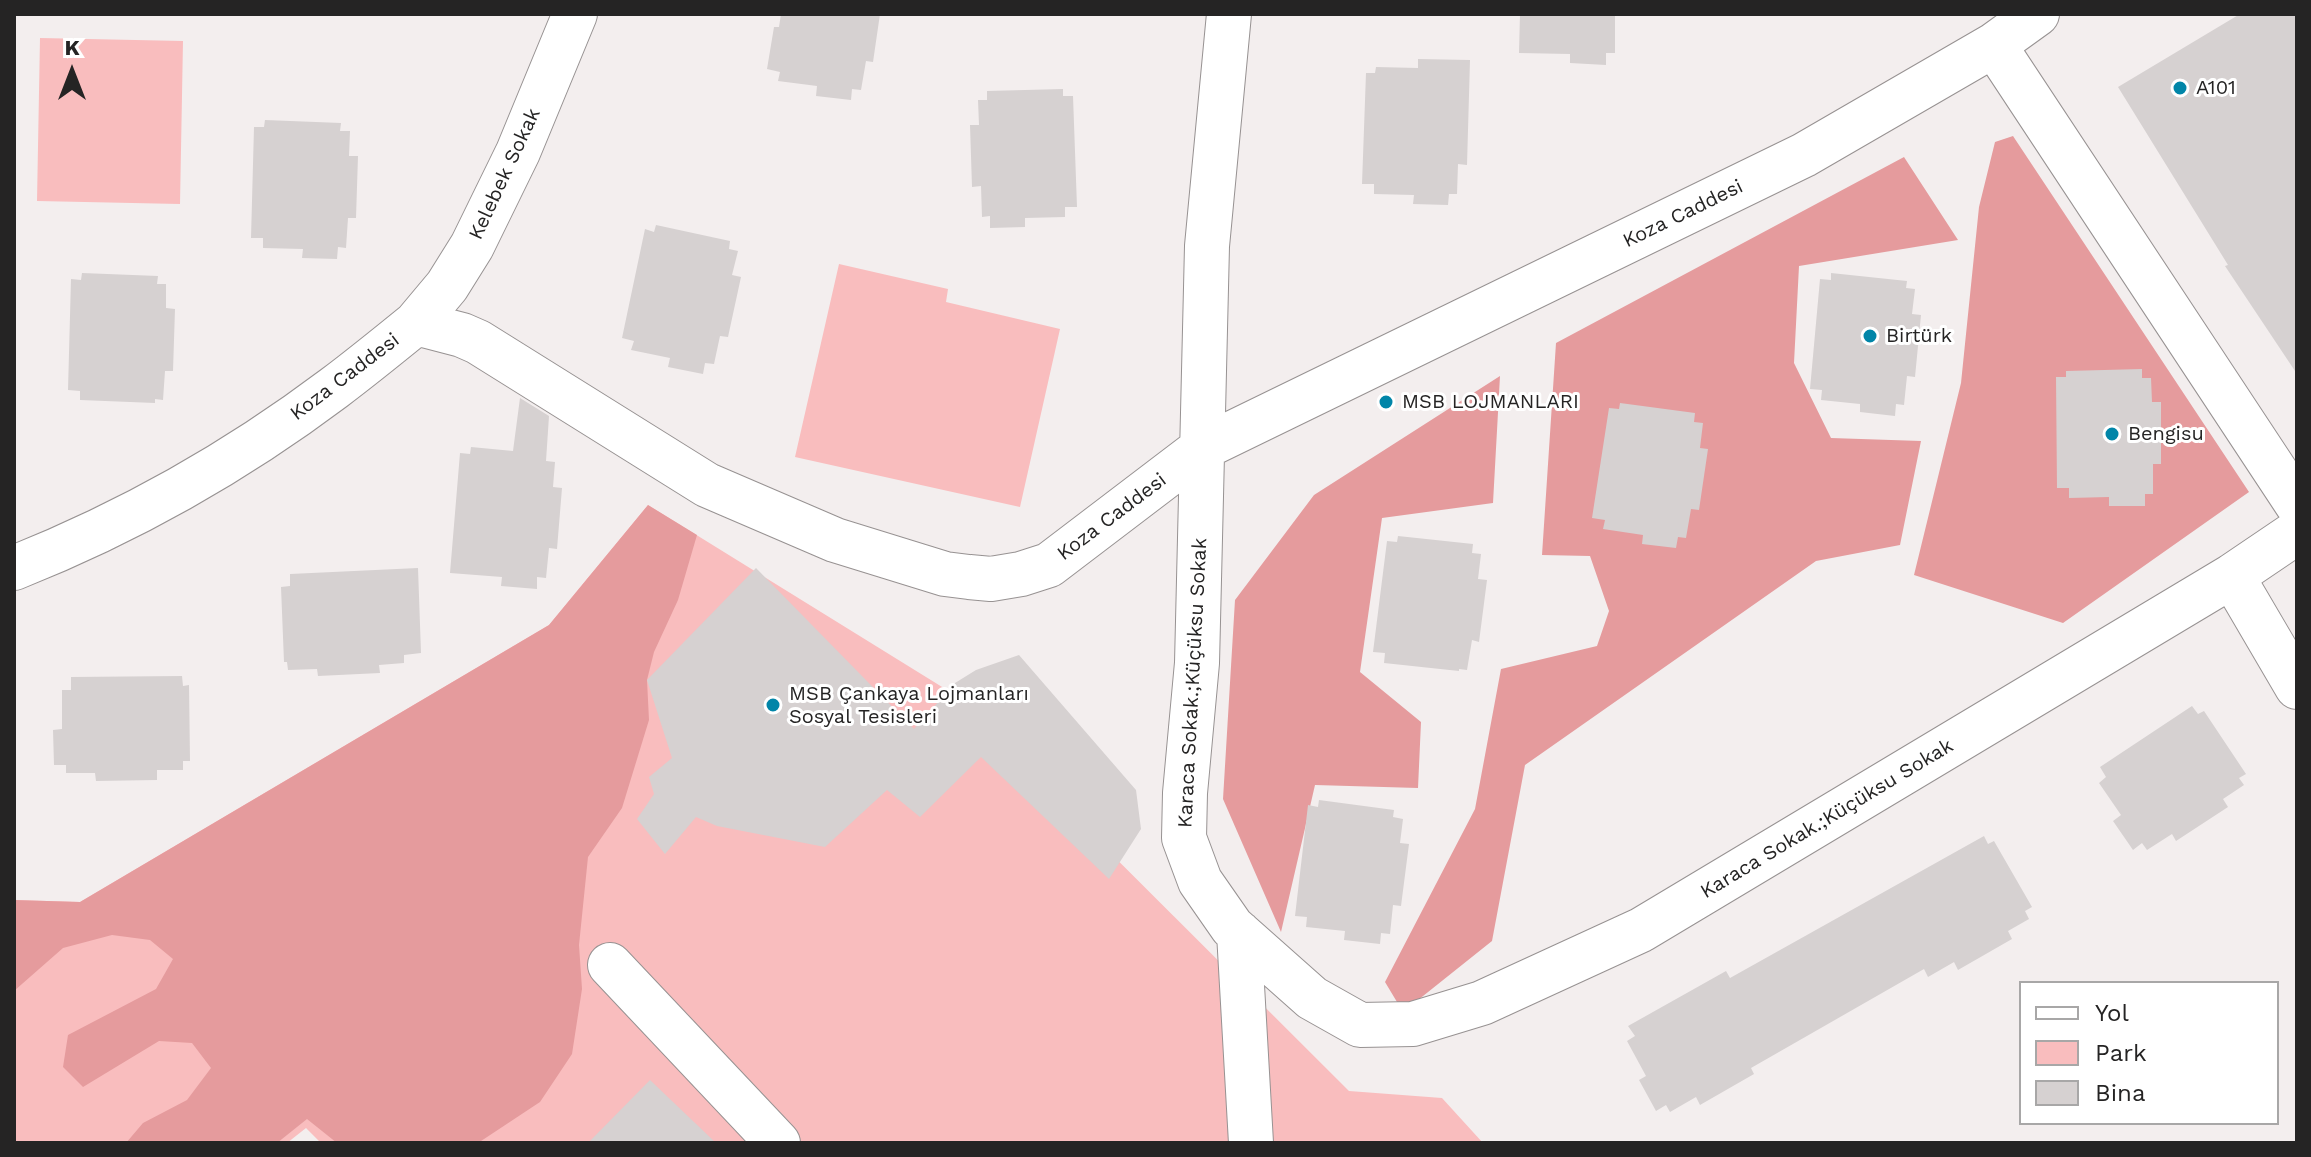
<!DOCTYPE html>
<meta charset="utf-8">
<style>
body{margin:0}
#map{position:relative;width:2311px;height:1157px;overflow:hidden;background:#f3eeee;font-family:"Work Sans",sans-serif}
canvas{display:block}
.frame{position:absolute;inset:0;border:16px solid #252424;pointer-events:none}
.legend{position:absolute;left:2019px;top:981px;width:260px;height:144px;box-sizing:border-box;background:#fff;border:2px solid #a8a7a7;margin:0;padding:10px 14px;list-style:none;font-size:24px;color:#252424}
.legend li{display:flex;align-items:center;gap:16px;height:40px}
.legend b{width:40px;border:2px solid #a8a7a7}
.north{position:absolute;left:32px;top:32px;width:80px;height:80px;-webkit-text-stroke:6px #fff;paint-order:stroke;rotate:0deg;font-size:22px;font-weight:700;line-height:32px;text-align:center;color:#252424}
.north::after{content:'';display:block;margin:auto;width:28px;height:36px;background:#252424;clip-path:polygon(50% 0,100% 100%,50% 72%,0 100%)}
</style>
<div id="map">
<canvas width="2311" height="1157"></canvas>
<div class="frame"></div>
<ul class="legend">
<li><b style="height:10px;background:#fff"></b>Yol</li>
<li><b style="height:22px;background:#f9bdbe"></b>Park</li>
<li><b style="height:22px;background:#d6d1d1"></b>Bina</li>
</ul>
<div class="north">K</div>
</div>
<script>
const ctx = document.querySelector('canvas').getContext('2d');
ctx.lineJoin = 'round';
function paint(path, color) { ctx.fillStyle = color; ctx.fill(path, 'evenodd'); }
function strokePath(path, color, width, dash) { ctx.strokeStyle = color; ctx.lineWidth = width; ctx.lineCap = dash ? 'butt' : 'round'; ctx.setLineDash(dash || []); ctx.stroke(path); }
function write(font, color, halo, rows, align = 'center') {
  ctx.font = font + ' "Work Sans",sans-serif'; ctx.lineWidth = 6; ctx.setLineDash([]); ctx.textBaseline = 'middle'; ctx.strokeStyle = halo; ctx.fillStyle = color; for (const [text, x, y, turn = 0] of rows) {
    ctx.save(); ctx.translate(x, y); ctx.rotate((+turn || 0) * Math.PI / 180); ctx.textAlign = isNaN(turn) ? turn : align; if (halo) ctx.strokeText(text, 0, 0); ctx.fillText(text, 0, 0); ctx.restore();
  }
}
const green = new Path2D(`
 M40 38 183 41 180 204 37 201Z
 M839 264 948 289 946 302 1060 329 1020 507 795 457Z
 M648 505 947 690 1349 1091 1442 1098 1483 1143H321L306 1128 287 1143H14V900L80 902 549 625Z`);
const forest = new Path2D(`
 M2013 136 2249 492 2063 623 1914 575 1961 383 1979 207 1995 142Z
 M1904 157 1958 240 1799 266 1794 363 1831 438 1921 441 1900 545 1816 561 1525 765 1492 941 1403 1012 1385 982 1475 809 1501 669 1597 646 1609 611 1590 556 1542 555 1556 343Z
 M1500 376 1493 503 1382 518 1360 672 1421 722 1418 788 1315 785 1281 932 1223 799 1235 600 1314 495Z
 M648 505 697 535 678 600 654 652 647 680 649 720 622 808 588 857 579 945 582 989 572 1054 540 1102 478 1143H337L307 1119 277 1143H126L143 1123 187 1100 211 1068 192 1043 159 1041 83 1087 63 1067 68 1035 156 989 173 959 150 940 112 935 63 948 14 991V900L80 902 549 625Z`);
const building = new Path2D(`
 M781 14H880L873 62 866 61 861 90 852 89 851 100 816 96 817 86 778 81 780 72 767 69 774 27H779Z
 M1520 14H1615V53H1606V65L1570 63V54L1519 53Z
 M2240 14H2297V374L2225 266 2228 265 2118 87Z
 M1418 59 1470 60 1467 165 1458 164 1457 194H1449L1448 205 1413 204 1414 195 1374 194V184H1362L1366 73H1375L1376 67 1418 68Z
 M1063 89V96H1073L1077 207H1065V217L1025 218V227L990 228V216L982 217 981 186 972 187 970 125H979L978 100H987V91Z
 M265 120 341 123 340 131H350L349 156H358L356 218H348L346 248 338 247 337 259 302 258 303 249 263 248V238H251L254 127H264Z
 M656 225 730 241 729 249 738 251 732 275 741 277 728 337 720 336 714 364 705 363 703 374 668 367 670 358 631 350 634 341 622 338 645 229 654 232Z
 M82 273 158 276 157 284H166V308L175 309 173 371H165L163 400 155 399V403L80 400V391L68 390 71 279 81 280Z
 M1831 273 1907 281 1906 288 1915 289 1912 314 1921 315 1915 377 1907 376 1904 405 1896 404 1895 416 1860 412V404L1821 400 1822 390 1810 389 1820 279 1831 280Z
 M2142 369V378H2151L2152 402H2161V464H2153V494H2145V506H2109V497L2069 498V488H2057L2056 377H2066V371Z
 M520 398 549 416 546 461 555 462 553 487 562 488 557 549 549 548 546 578 537 577V589L501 586 502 577 450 573 460 453 470 454 471 447 513 451Z
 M1620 403 1695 413 1694 422 1703 423 1700 448 1708 449 1699 510 1691 509 1686 538 1678 537 1676 548 1642 544 1643 535 1603 529 1605 520 1592 518 1609 408 1619 409Z
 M1398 536 1473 544 1472 553 1481 554 1478 579 1487 580 1479 642 1472 640 1467 670 1459 669V671L1384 663 1385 653 1373 652 1387 541 1397 542Z
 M418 568 421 653 404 655V663L379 665 380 673 318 676 317 669 288 670 287 662H284L281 587 290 586V574Z
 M756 568 914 729 955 683 976 670 1019 655 1136 790 1141 829 1109 879 981 757 920 817 887 790 825 847 717 826 696 817 665 854 637 819 654 794 649 777 672 758 647 680Z
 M182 676 183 686 189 685 190 761H183V770H157V780L96 781 95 773H66V765H54L53 730 62 729V690H71V677Z
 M2192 706 2198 714 2204 711 2246 774 2239 778 2244 785 2223 799 2228 807 2176 841 2172 834 2147 850 2142 843 2133 850 2113 821 2121 815 2099 783 2106 777 2100 767Z
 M1319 800 1394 810 1393 817 1403 819 1400 843 1409 844 1401 906 1393 905 1390 934 1381 933 1380 944 1344 940 1345 931 1306 927 1307 917 1295 916 1308 805 1318 807Z
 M1984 836 1988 844 1994 841 2032 907 2025 911 2029 919 2008 931 2012 939 1958 970 1954 962 1928 977 1924 969 1751 1068 1754 1074 1700 1105 1696 1097 1670 1112 1666 1105 1656 1111 1639 1080 1646 1076 1627 1041 1635 1036 1628 1026 1726 971 1730 978Z
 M650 1080 716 1143H588Z`);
const minor = new Path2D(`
 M1229 14 1207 246 1197 663 1185 793 1184 838 1200 881 1232 927 1312 998 1360 1025 1413 1024 1482 1003 1641 930 2232 576 2297 532
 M1994 45 2297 504
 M416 323 447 286 472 246 518 152 575 14
 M14 568C127 523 237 461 334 388 362 367 389 345 416 323L462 335 478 342 707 485 835 540 945 574 969 577 991 579 1021 574 1049 565 1204 447 1804 155 1994 45 2037 14
 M2232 576 2297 687
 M1239 933 1251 1143
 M610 965 778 1143`);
const markers = [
 [2180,88,8,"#0185a8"],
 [1870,336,8,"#0185a8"],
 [1386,402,8,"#0185a8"],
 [2112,434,8,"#0185a8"],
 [773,705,8,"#0185a8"]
];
const poiNames = [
 ["A101",2196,88],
 ["Birtürk",1886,336],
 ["MSB LOJMANLARI",1402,402],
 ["Bengisu",2128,434],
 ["MSB Çankaya Lojmanları",789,694],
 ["Sosyal Tesisleri",789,717]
];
const streetNames = [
 ["Kelebek Sokak",505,174,-65],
 ["Koza Caddesi",1683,214,-26],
 ["Koza Caddesi",345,377,-37],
 ["Koza Caddesi",1112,517,-37],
 ["Karaca Sokak.;Küçüksu Sokak",1193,683,-87],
 ["Karaca Sokak.;Küçüksu Sokak",1827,819,-31]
];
paint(green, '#f9bdbe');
paint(forest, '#e59b9d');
paint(building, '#d6d1d1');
strokePath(minor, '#979292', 46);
strokePath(minor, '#fff', 44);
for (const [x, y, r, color] of markers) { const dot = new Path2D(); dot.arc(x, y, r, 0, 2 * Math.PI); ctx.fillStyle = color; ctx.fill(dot); strokePath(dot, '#fff', 3); }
write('20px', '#252424', '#fff', poiNames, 'left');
write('20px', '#252424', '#fff', streetNames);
</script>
